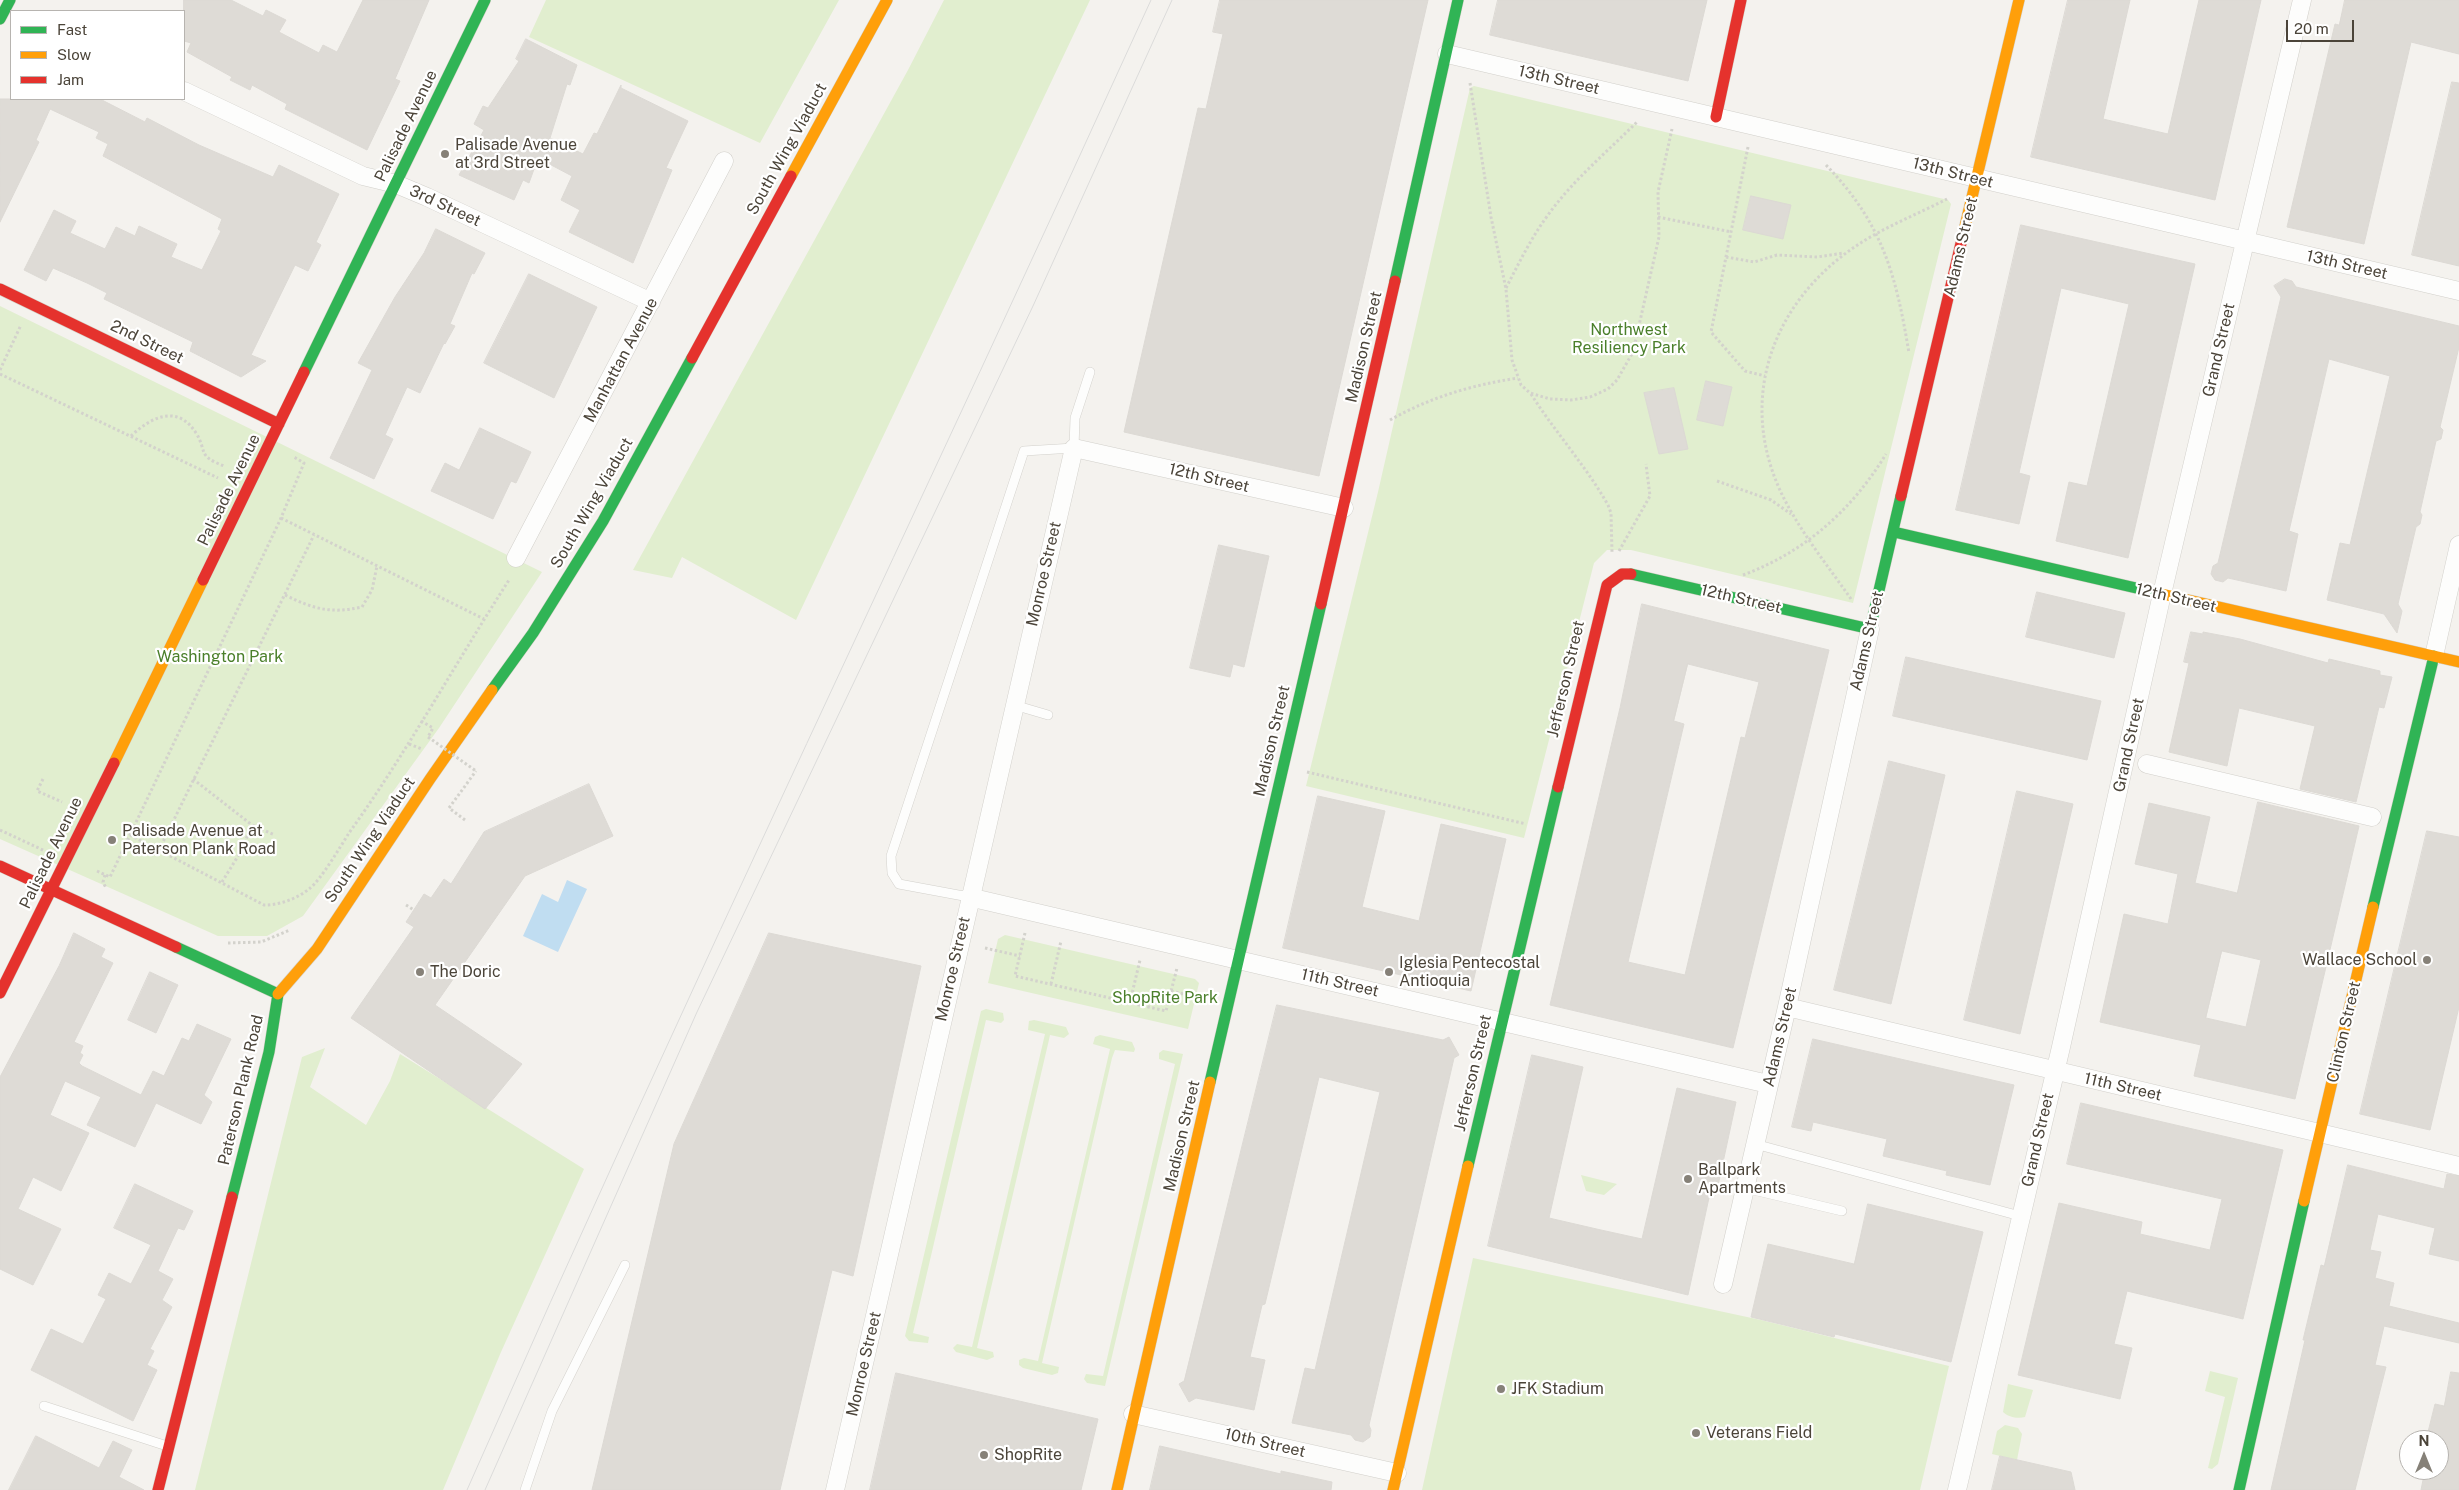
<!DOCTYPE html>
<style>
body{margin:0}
#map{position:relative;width:2459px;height:1490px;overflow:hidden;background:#f4f2ee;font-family:"Public Sans",sans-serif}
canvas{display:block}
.legend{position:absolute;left:10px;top:10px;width:175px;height:90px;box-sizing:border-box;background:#fff;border:1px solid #b7b4b0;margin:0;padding:6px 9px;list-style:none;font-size:15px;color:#4b4439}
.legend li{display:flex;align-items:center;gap:10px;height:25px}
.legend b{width:25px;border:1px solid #b7b4b0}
.north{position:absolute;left:2399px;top:1430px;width:50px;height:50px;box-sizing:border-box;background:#fff;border:1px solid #b7b4b0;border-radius:50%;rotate:0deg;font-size:14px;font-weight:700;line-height:20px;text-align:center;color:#4b4439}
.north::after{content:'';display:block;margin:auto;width:18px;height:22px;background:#868178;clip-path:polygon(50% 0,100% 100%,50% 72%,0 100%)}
.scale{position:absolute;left:2286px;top:20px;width:68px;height:22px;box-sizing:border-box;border:2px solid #4b4439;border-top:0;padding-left:6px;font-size:15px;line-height:18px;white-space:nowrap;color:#4b4439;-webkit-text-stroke:4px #fff;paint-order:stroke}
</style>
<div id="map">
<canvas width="2459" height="1490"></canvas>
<ul class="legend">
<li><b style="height:6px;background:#30b455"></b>Fast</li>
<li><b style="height:6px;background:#ff9f0a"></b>Slow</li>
<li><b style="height:6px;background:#e5322d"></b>Jam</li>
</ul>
<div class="north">N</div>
<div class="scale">20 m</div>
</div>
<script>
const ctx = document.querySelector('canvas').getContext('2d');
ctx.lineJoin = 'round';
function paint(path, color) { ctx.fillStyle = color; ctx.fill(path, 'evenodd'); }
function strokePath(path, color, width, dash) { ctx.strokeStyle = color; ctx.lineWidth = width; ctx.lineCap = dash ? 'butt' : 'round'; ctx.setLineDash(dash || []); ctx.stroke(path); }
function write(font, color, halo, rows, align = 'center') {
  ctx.font = font + ' "Public Sans",sans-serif'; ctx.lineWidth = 4.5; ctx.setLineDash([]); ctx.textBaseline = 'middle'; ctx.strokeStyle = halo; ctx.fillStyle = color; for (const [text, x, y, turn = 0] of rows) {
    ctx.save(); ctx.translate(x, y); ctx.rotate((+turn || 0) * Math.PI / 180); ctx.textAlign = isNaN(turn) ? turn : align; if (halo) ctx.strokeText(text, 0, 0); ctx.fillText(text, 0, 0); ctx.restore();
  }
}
const green = new Path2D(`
 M546 0H839L760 143 529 37Z
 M944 0H1090L796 620 682 557 672 578 633 570 908 70Z
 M1474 86 1948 200 1951 204 1853 603 1631 550H1607L1594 563 1524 838 1306 786 1378 492 1470 88Z
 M0 306 542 572 439 728 303 916 267 936H218L0 839Z
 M1005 935 1195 979 1199 983 1188 1029 988 983 998 939Z
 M986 1009 1003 1013 1004 1020 1001 1023 986 1020 913 1333 929 1337 928 1343 909 1341 905 1336 981 1011Z
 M1034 1020 1066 1027 1069 1034 1064 1038 1050 1035 1048 1044 977 1348 993 1352 994 1357 987 1360 956 1352 953 1348 957 1344 972 1347 1045 1034 1028 1030 1029 1021Z
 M1100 1035 1132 1042 1135 1049 1134 1052 1115 1050 1112 1058 1042 1363 1059 1367 1058 1373 1052 1375 1023 1368 1019 1365V1360L1024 1358 1038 1361 1110 1049 1093 1044 1095 1037Z
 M325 1048 310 1087 366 1125 390 1081 400 1054 584 1169 501 1352 443 1490H195L302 1057Z
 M1163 1050 1183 1054 1105 1386 1087 1383 1084 1379 1086 1374 1103 1376 1175 1064 1159 1059V1053Z
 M1581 1175 1617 1184 1604 1195 1586 1191Z
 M1473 1258 1761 1320 1949 1366 1920 1490H1422Z
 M2210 1371 2238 1378 2218 1464 2212 1469 2208 1468 2225 1397 2205 1391Z
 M2008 1384 2033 1390 2025 1417C2018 1419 2008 1417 2003 1412Z
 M2005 1425 2018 1428 2022 1434 2017 1460 1992 1454 1997 1431Z`);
const water = new Path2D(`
 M567 880 587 889 558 952 523 936 542 894 558 902Z`);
const building = new Path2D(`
 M184 0H231L263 16 266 10 286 20 279 32 319 53 323 45 337 52 363 0H429L395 79 400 81 367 150 285 109 287 104 252 85 250 90 230 80 232 77 187 52 191 43 184 41Z
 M1220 0H1428L1319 476 1124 432 1198 108 1206 109 1223 34 1213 32Z
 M1498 0H1707L1688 81 1490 35Z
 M2068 0H2130L2103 119 2168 134 2199 0H2261L2215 200 2031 157Z
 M2345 0H2459V54L2411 42 2364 244 2287 227 2335 24 2339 25Z
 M526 39 577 65 570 85 567 84 550 138 583 154 594 133 597 134 621 85V88L688 121 666 168 672 170 633 263 569 232 580 210 561 200 572 176 538 158 529 183 523 180 514 200 459 175 484 130 474 124 483 106 488 108 519 61 516 59Z
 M2452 82 2459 83V266L2412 255Z
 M0 99H100L145 122 147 118 199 145 273 177 279 165 339 194 316 242 321 245 308 271 295 265 251 355 266 361 241 377 190 351 193 342 104 299 107 293 87 283 53 268 46 281 24 270 54 210 76 221 70 233 105 249 116 227 135 236 139 226 177 244 171 257 202 270 221 231 218 229 222 219 103 156 108 144 96 138 99 132 50 109 36 140 39 142 0 222Z
 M1751 196 1791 205 1783 239 1743 230Z
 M2021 225 2195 264 2128 558 2056 541 2069 482 2087 486 2129 304 2061 288 2019 473 2030 476 2019 524 1956 510Z
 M436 229 485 253 474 274 472 273 450 324 455 326 445 344 444 343 420 393 407 387 385 435 393 439 374 479 330 458 372 370 358 363 395 297 424 253Z
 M529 274 597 307 554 398 484 363Z
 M2285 279 2292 281 2296 287 2459 326V347L2440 427 2443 430 2441 439 2436 441 2420 512 2422 515 2420 524 2416 527 2398 604 2402 611 2397 633 2384 614 2327 600 2340 543 2350 545 2390 376 2329 359 2289 531 2298 534 2286 591 2228 578 2223 582 2215 580 2211 574 2213 566 2218 563 2281 297 2274 286Z
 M1706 381 1732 387 1723 426 1697 420Z
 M1674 388 1688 449 1659 454 1644 393Z
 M480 428 531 452 516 483 511 481 493 519 431 491 445 463 459 470Z
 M1219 545 1269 556 1244 667 1233 664 1230 677 1190 668Z
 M2037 592 2125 613 2114 658 2026 637Z
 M1642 604 1829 650 1733 1048 1550 1005 1620 708ZM1688 664 1759 682 1745 738 1741 737 1685 975 1628 962 1684 724 1674 721Z
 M2191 632 2203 634V632L2240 639 2328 663 2329 659 2380 671V675L2392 677 2384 708 2379 707 2356 802 2300 789 2315 726 2239 708 2227 766 2169 752 2189 663 2184 662Z
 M1906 657 2101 701 2087 760 1893 716Z
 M1889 761 1945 775 1891 1004 1834 990Z
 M589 784 613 836 525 876 435 1005 522 1064 485 1109 351 1018 414 927 406 922 424 894 431 898 444 879 451 884 484 832Z
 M2017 791 2073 804 2020 1034 1964 1020Z
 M1318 796 1385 811 1362 907 1419 921 1441 824 1506 839 1471 991 1283 948Z
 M2258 802 2359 826 2295 1099 2194 1076 2201 1045 2100 1022 2124 914 2168 924 2178 874 2135 864 2149 803 2210 817 2195 883 2237 893ZM2222 951 2261 960 2246 1027 2206 1018Z
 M2427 831 2459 837V1007L2430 1130 2360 1114Z
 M74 933 105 949 101 957 113 963 74 1042 83 1046 80 1053 83 1055 79 1063 82 1066 141 1095 153 1071 164 1076 182 1038 189 1041 197 1024 231 1039 204 1095 212 1102 201 1124 156 1103 135 1147 87 1125 101 1097 65 1081 50 1115 89 1133 61 1191 33 1177 18 1209 61 1229 33 1285 0 1269V1077L59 966Z
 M769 933 921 966 853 1276 832 1270 780 1490H592L674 1144Z
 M150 972 178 985 156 1033 128 1020Z
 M1277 1005 1443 1040 1449 1037 1459 1055 1454 1058 1369 1425 1371 1430 1370 1437 1363 1442 1355 1440 1351 1435 1292 1423 1305 1368 1315 1370 1380 1092 1319 1077 1265 1304 1262 1305 1250 1357 1265 1360 1254 1410 1196 1398 1189 1402 1179 1384 1184 1381Z
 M1813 1039 2014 1085 1990 1185 1946 1175 1947 1171 1883 1156 1887 1139 1813 1122 1811 1131 1792 1127Z
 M1532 1055 1583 1067 1549 1218 1601 1230 1642 1239 1677 1088 1736 1102 1716 1195 1710 1193 1688 1295 1488 1246Z
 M2081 1103 2283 1150 2243 1319 2127 1291 2114 1344 2132 1348 2120 1399 2018 1375 2059 1203 2142 1222 2140 1234 2210 1250 2222 1199 2067 1164Z
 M2348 1165 2444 1189 2447 1174 2459 1176V1261L2429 1254 2435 1228 2378 1214 2370 1250 2381 1252 2375 1278 2394 1283 2389 1306 2459 1323V1343L2384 1326 2375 1365 2386 1367 2355 1490H2271L2305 1340H2303L2321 1265 2324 1266Z
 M135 1184 193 1211 184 1230 178 1228 158 1271 173 1279 162 1300 172 1307 150 1349 154 1351 147 1365 157 1370 133 1421 31 1370 51 1329 83 1344 106 1299 98 1295 109 1273 131 1284 151 1245 114 1228Z
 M1868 1204 1983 1232 1951 1362 1835 1334 1834 1337 1751 1317 1768 1244 1854 1264Z
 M2451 1372 2459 1373V1490H2421L2425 1470H2439V1440H2426L2435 1404 2444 1406Z
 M896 1373 1098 1419 1081 1490H870Z
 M36 1436 99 1468 113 1441 132 1450 119 1477 144 1490H9Z
 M1160 1446 1281 1474V1471L1332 1482 1331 1490H1150Z
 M2000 1456 2071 1472 2075 1490H1992Z`);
const path = new Path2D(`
 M1470 83 1491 217 1506 289 1512 360 1521 385 1530 393 1550 399 1571 400 1590 397 1608 389 1617 380 1633 352 1659 237 1658 192 1672 129
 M1748 147 1711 332 1745 371 1765 376
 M1826 165C1883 224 1896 275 1909 353
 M1658 217 1731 232
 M1726 257 1754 262 1777 255 1817 257 1844 253
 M1506 288C1519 263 1531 238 1548 215 1573 180 1608 151 1638 121
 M0 370 21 325
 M0 374 218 478
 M1531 394C1555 432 1586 466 1608 505L1611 513 1612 552
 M1390 420C1431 397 1472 385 1518 378
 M131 436C150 418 177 403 196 433 208 452 196 455 224 466
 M1717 481 1771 500 1791 514
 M281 518 484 619
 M1619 551 1650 496 1646 464
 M1743 575C1805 552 1852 510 1886 454
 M285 595C314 609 330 614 362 607L372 590 377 566
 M1851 599C1826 563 1797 528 1779 488 1738 395 1774 301 1856 246 1884 227 1918 214 1947 199
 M421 721 433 728 428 737
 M409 744 422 749
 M1307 772 1526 824
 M43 779 37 791 62 802
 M193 779 252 825 275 835
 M465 820 449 808 476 771
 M0 830 45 851
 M130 835 264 905C280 905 296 899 309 889 321 880 340 847 349 833 407 752 455 664 509 580
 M159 850 314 535
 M97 871 110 877 281 518 304 463 294 457
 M105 875 103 882 106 888
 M222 882 240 853 252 825
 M406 905 414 910
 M1025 933 1015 976 1166 1011 1177 968
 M228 943 261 942 290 930
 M985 948 1020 956
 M1051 984 1061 941
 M1171 991 1205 999
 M1130 1002 1140 960`);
const lane = new Path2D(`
 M1014 705 1048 715
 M969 897 899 884 892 873 891 856 1024 451 1074 448 1075 418 1090 372
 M1755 1144 2020 1216
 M1745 1188 1842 1211
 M44 1406 167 1446
 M525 1490 552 1411 625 1265`);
const street = new Path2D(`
 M1447 54 2459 291
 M184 91 363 176 396 184 427 197 651 302
 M516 558 724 161
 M2434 656 2459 545
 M2147 764 2372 817
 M969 897 1768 1084
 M1787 1007 2459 1166
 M1723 1284 1787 1007 1870 629
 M1133 1414 1397 1473
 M835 1490 1074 448 1344 508
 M1957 1490 2061 1047 2162 594 2302 0`);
const fast = new Path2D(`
 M0 19 10 0
 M1395 281 1458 0
 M304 372 485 0
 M1894 532 2162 594
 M1631 574 1870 629 1901 496
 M492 690 533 633 603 521 692 358
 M2373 907 2434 656
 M176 947 278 994
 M1210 1082 1321 604
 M1468 1166 1558 787
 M232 1197 269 1052 278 994
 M2239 1490 2304 1201`);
const slow = new Path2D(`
 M791 176 887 0
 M1962 239 2019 0
 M2162 594 2459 662
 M114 763 203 580
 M278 994 317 949 430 779 492 690
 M2304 1201 2373 907
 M1117 1490 1210 1082
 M1393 1490 1468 1166`);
const jam = new Path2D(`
 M1716 117 1741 0
 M0 289 279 424
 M692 358 791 176
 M1901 496 1962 239
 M203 580 304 372
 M1321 604 1395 281
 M1558 787 1607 585 1622 574H1631
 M0 866 176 947
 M0 993 114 763
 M158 1490 232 1197`);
const tram = new Path2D(`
 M467 1490C687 989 925 497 1151 0
 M485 1490 697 1012 1033 306 1172 0`);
const pathBridge = new Path2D(`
 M428 737 476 771`);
const markers = [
 [445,154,5,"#868178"],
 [112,840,5,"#868178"],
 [2427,960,5,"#868178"],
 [420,972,5,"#868178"],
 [1389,972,5,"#868178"],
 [1688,1179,5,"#868178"],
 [1501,1389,5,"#868178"],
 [1696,1433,5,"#868178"],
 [984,1455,5,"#868178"]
];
const streetNames = [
 ["13th Street",1559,80,13],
 ["Palisade Avenue",406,126,-64],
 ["South Wing Viaduct",787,149,-61],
 ["13th Street",1953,173,14],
 ["3rd Street",445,206,25],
 ["Adams Street",1961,247,-77],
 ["13th Street",2347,265,13],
 ["2nd Street",147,342,26],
 ["Madison Street",1364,347,-77],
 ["Grand Street",2219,350,-77],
 ["Manhattan Avenue",621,360,-62],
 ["12th Street",1209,478,13],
 ["Palisade Avenue",229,490,-64],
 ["South Wing Viaduct",592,503,-60],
 ["Monroe Street",1044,574,-77],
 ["12th Street",2176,598,13],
 ["12th Street",1741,599,13],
 ["Adams Street",1867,641,-77],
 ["Jefferson Street",1566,679,-77],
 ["Madison Street",1272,741,-77],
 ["Grand Street",2129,745,-78],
 ["South Wing Viaduct",370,840,-56],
 ["Palisade Avenue",51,853,-64],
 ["Monroe Street",953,969,-77],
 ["11th Street",1340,983,13],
 ["Clinton Street",2344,1032,-77],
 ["Adams Street",1780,1037,-77],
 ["Jefferson Street",1473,1073,-77],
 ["11th Street",2123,1087,13],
 ["Paterson Plank Road",241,1090,-77],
 ["Madison Street",1182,1136,-77],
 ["Grand Street",2038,1140,-77],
 ["Monroe Street",864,1364,-77],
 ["10th Street",1265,1443,13]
];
const poiNames = [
 ["Palisade Avenue",455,145],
 ["at 3rd Street",455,163],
 ["Palisade Avenue at",122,831],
 ["Paterson Plank Road",122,849],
 ["Wallace School",2417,960,"right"],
 ["Iglesia Pentecostal",1399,963],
 ["Antioquia",1399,981],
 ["The Doric",430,972],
 ["Ballpark",1698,1170],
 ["Apartments",1698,1188],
 ["JFK Stadium",1511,1389],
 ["Veterans Field",1706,1433],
 ["ShopRite",994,1455]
];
const parkNames = [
 ["Northwest",1629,330],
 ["Resiliency Park",1629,348],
 ["Washington Park",220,657],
 ["ShopRite Park",1165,998]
];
paint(green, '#e1eecf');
paint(water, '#c0ddf1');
paint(building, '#dedbd6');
strokePath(building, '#dcd9d4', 1);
strokePath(lane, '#d2d0cb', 10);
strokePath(street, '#d2d0cb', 19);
strokePath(fast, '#d3cfc5', 12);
strokePath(slow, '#d3cfc5', 12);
strokePath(jam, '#d3cfc5', 12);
strokePath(path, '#d3d2cc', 3, [2.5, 2.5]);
strokePath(lane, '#fdfdfc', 9);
strokePath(street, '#fdfdfc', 18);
strokePath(fast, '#30b455', 11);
strokePath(slow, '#ff9f0a', 11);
strokePath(jam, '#e5322d', 11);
strokePath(tram, '#dbdbda', 1);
strokePath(pathBridge, '#d3d2cc', 3, [2.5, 2.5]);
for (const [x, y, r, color] of markers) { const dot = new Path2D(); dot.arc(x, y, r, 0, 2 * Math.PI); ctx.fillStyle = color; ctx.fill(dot); strokePath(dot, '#fff', 2); }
write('16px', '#4b4439', '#fff', streetNames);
write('16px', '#4b4439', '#fff', poiNames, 'left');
write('16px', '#4a7f2a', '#fff', parkNames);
</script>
